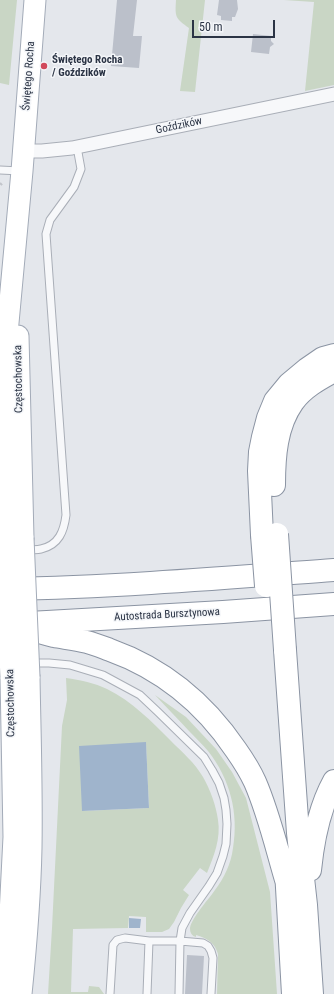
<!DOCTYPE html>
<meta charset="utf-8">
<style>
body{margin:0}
#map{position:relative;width:334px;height:994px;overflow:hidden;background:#e4e7ec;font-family:"Roboto Condensed",sans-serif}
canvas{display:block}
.scale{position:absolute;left:192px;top:20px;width:83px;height:18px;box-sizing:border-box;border:2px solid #2b3445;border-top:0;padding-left:5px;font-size:12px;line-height:14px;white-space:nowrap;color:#2b3445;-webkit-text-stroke:3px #f4f6f9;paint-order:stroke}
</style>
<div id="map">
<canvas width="334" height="994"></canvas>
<div class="scale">50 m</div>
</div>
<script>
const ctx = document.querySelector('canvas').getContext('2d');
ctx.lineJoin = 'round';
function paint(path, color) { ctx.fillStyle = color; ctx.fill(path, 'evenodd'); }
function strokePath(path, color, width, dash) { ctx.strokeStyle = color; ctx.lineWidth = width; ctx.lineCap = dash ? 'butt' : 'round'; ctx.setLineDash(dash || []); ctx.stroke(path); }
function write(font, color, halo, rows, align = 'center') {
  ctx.font = font + ' "Roboto Condensed",sans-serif'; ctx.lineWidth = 3; ctx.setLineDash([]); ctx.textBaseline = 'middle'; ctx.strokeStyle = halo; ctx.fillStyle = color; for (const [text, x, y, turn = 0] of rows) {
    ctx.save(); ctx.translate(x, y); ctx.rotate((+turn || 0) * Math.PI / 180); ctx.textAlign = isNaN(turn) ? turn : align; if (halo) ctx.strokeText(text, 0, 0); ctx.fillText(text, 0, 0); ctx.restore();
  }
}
const green = new Path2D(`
 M0 0H17L9 85 0 83Z
 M176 0H205L195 92 180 91 189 28C175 18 175 17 176 0Z
 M284 0H334V85L305 91 314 2Z
 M66 678C80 680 95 683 107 689 132 701 152 722 171 741 182 752 195 763 203 777 210 789 216 805 218 820 221 838 214 856 207 873L200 868 183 890 189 895 181 908 174 922 169 929 162 932H146V917L129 916 128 928 73 929 71 992H88L89 986 99 987 104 994H48L52 928 62 726 67 700ZM146 743 149 808 82 811Z
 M155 695 186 717 216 749 232 772 246 798 270 892 277 994H217L218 954C215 943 207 938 196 935V937C192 936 190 933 190 928 192 917 209 899 215 890 224 878 231 864 233 848 239 813 230 779 208 751 202 744 195 737 189 731 178 719 166 707 155 695Z`);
const water = new Path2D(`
 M146 742 149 808 82 811 79 746Z
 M129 918 141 919 140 928H129Z`);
const building = new Path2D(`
 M117 0H137L133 36H142L139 68 111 66Z
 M219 0H237L238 9 235 17H232V21L221 20V16L217 15Z
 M253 34 271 36V41L274 44 270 47 269 54 251 52Z
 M187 955 204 956 202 994H185Z`);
const path = new Path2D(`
 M0 183 4 187`);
const lane = new Path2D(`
 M0 170 20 171
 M24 550C29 550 36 550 41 549 59 545 64 531 66 515L46 234 50 220 74 187 81 169 77 147
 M30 663H49L70 665 103 675 140 695 158 712 204 757 212 770 219 783 224 798 226 810 227 824 226 844 223 856 217 873 209 886 190 913 182 928 180 941 179 994
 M110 994 113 945 117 940 125 938 149 941
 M147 994 149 941H180L203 943 208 946 211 951 213 958 211 994`);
const street = new Path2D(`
 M24 151H42L72 148 334 94`);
const primary = new Path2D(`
 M18 336 23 538
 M4 537 3 377 22 171 35 0
 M4 994 8 954 14 837 11 677
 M21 994C26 945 30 897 31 848 32 791 30 734 29 677`);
const highway = new Path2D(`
 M274 485C274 457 276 426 293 402 303 388 319 379 334 371
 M262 535 259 471 260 452 263 437 268 418 275 401 289 384 307 369 323 358 334 355
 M5 589C115 587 225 578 334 570
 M28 623 47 622 223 612 334 604
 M16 625C29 628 41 633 54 636 65 638 76 639 87 642 95 644 102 647 110 650 163 669 205 704 236 750 243 760 250 771 255 782 269 814 277 850 287 883
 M285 650 298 833 306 905 312 994
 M286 870 293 994
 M310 870C313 840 319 808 334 781`);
const primaryBridge = new Path2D(`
 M4 537 11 677
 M23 538 29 677`);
const highwayBridge = new Path2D(`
 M277 534 285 650
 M262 535 266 586`);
const markers = [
 [44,66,4,"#d1495b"]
];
const poiNames = [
 ["Świętego Rocha",52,60],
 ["/ Goździków",52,73]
];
const streetNames = [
 ["Świętego Rocha",29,76,-86],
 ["Goździków",179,126,-12],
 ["Częstochowska",19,379,-91],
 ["Autostrada Bursztynowa",167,615,-3],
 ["Częstochowska",11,703,-91]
];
paint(green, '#c9d6c5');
paint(water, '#9fb4cc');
paint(building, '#bbc0ca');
strokePath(lane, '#a9aeb7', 9);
strokePath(street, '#a9aeb7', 15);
strokePath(primary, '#a3abb8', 23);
strokePath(highway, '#8b94a3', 24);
strokePath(path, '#c2c5cb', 2, [3, 3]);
strokePath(lane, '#f7f8fa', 7);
strokePath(street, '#f7f8fa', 13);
strokePath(primary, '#fff', 21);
strokePath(highway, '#fff', 22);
strokePath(primaryBridge, '#a3abb8', 23, []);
strokePath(highwayBridge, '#8b94a3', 24, []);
strokePath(primaryBridge, '#fff', 21);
strokePath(highwayBridge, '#fff', 22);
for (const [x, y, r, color] of markers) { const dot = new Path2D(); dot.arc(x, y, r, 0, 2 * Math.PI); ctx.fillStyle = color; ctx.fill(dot); strokePath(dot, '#f4f6f9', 1.5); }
write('bold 11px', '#2b3445', '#f4f6f9', poiNames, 'left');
write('11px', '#2b3445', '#f4f6f9', streetNames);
</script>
